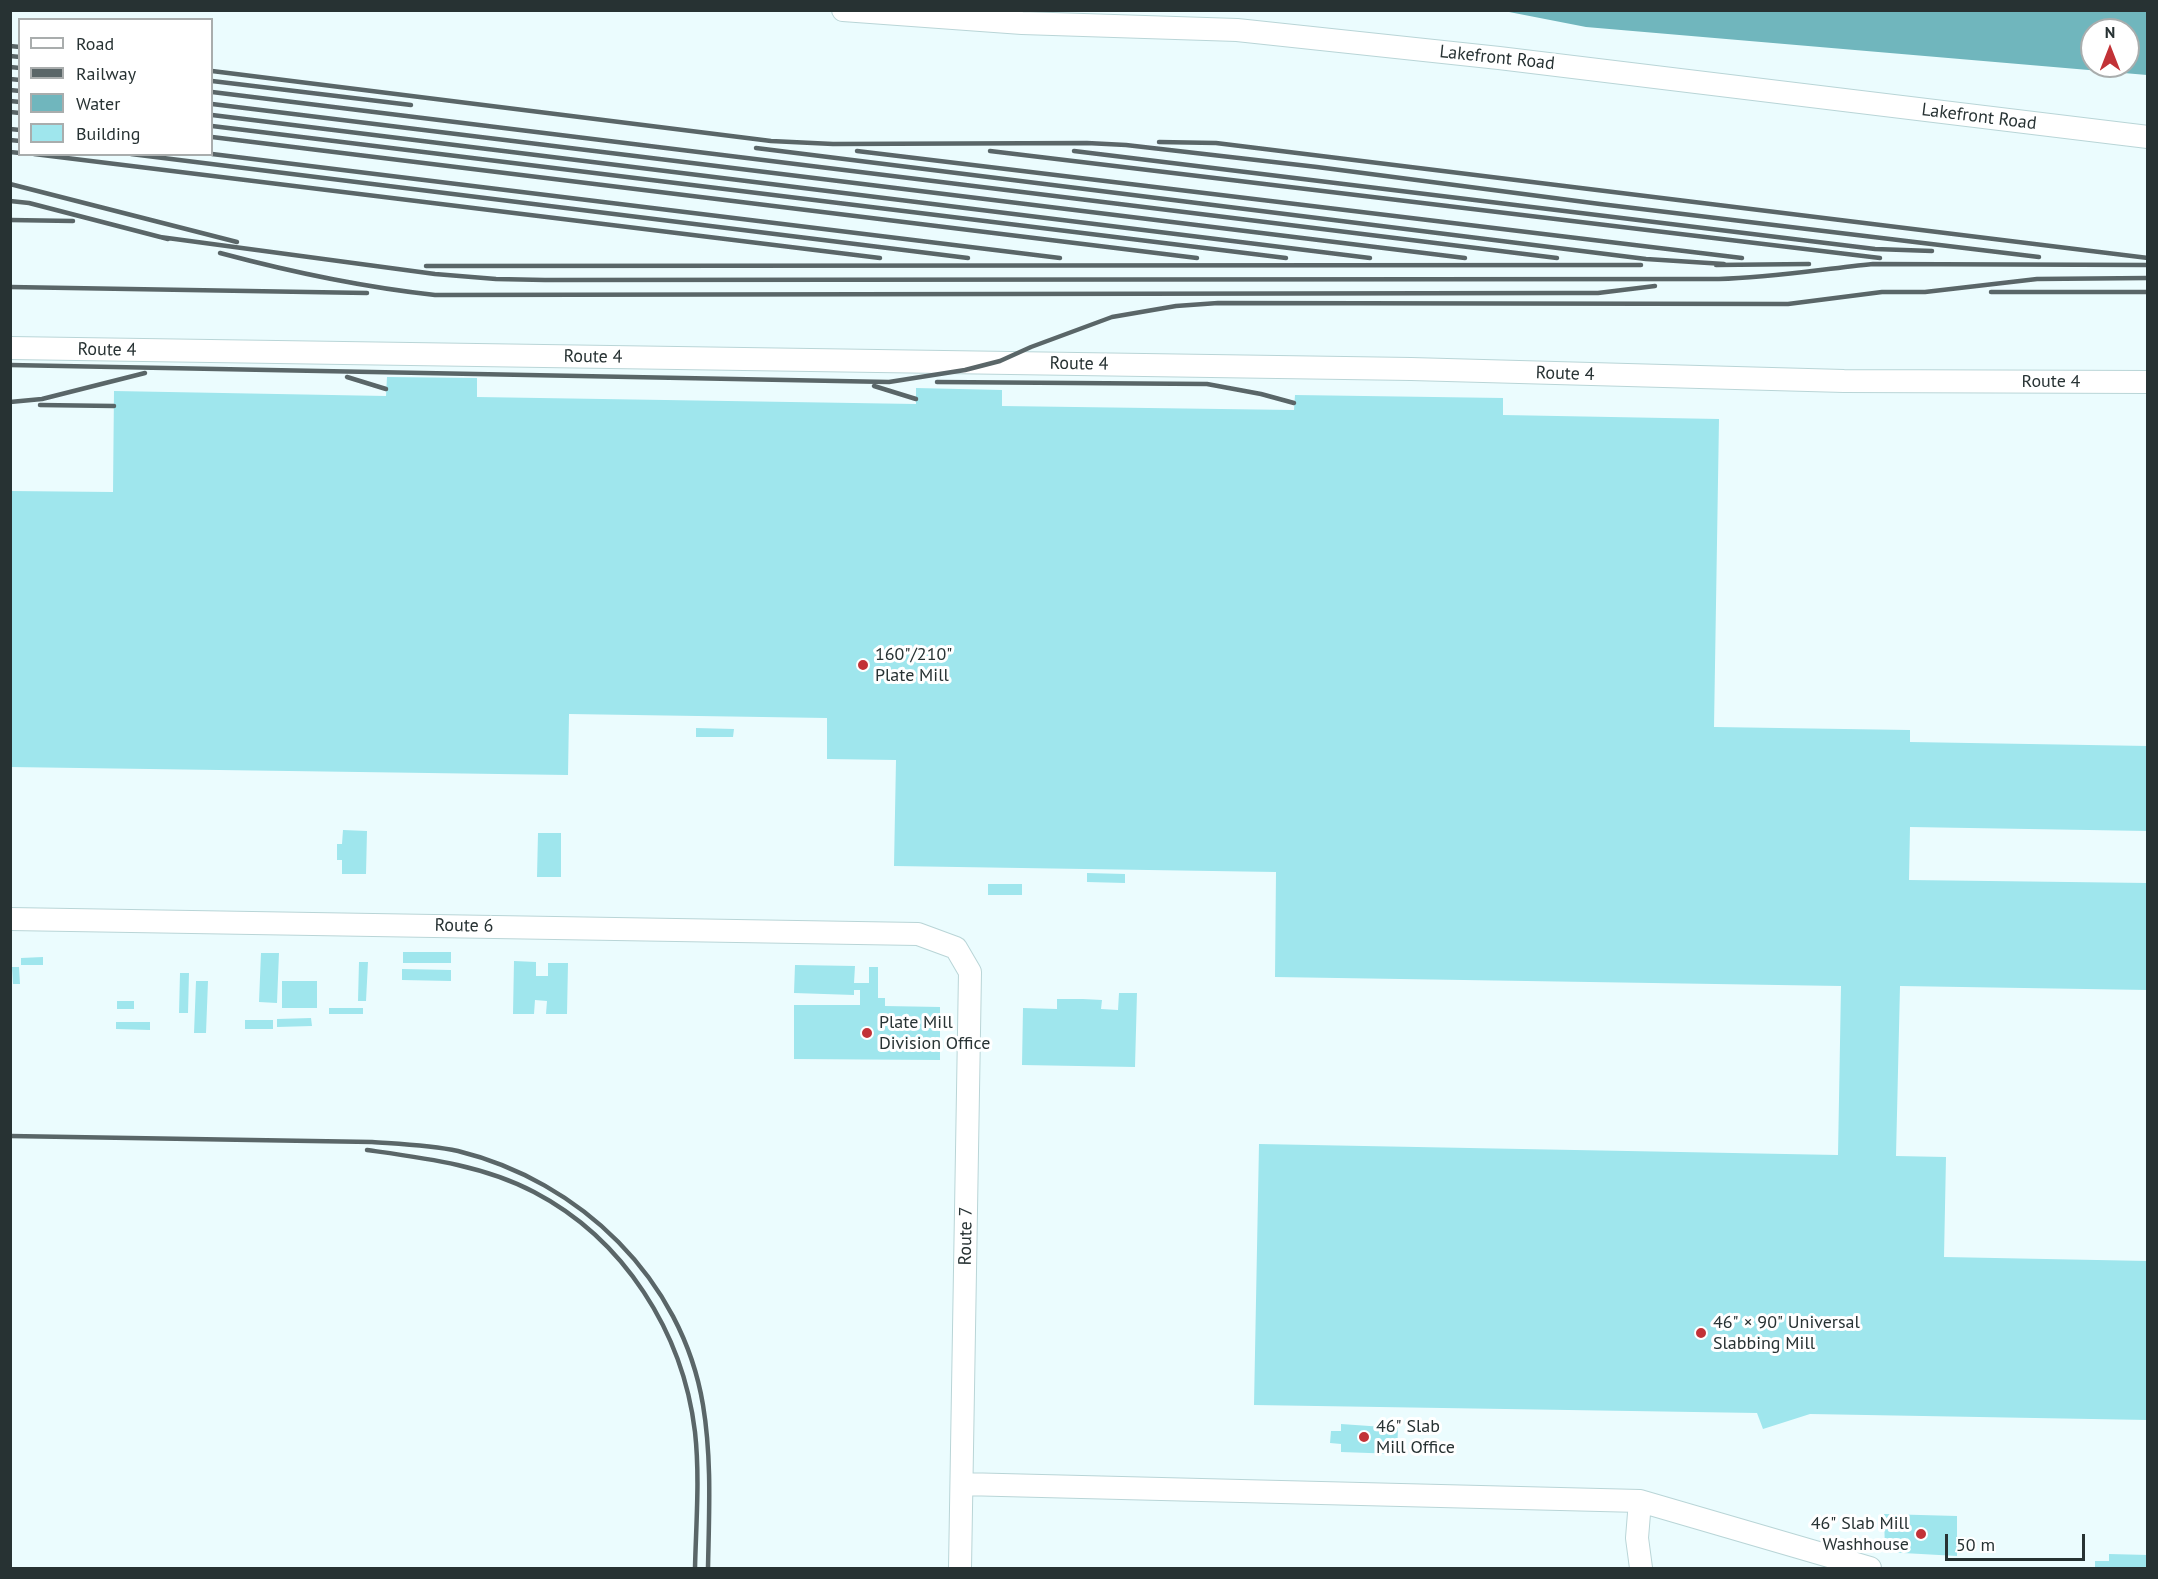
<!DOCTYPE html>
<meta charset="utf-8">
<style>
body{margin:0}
#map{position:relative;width:2158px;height:1579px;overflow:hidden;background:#ebfcfe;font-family:"PT Sans",sans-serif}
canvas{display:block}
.frame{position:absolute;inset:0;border:12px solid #273233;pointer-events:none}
.legend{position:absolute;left:18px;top:18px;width:195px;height:138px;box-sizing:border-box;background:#fff;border:2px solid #a9adad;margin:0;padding:8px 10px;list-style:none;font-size:18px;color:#273233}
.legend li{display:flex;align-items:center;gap:12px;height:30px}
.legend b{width:30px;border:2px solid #a9adad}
.north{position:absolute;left:2080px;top:18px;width:60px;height:60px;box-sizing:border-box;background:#fff;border:2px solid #a9adad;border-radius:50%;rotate:0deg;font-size:16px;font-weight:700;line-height:24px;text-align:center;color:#273233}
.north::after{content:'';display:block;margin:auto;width:21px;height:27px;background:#c23237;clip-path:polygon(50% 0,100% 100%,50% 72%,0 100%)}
.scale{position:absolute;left:1945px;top:1534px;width:140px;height:27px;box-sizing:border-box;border:3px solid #273233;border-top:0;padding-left:8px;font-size:18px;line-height:21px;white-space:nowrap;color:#273233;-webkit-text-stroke:4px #fff;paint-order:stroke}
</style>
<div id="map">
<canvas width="2158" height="1579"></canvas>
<div class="frame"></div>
<ul class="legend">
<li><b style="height:8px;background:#fff"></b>Road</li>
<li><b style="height:8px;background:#5a6668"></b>Railway</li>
<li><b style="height:16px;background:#70b6bd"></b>Water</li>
<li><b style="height:16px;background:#9fe6ed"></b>Building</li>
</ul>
<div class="north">N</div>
<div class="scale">50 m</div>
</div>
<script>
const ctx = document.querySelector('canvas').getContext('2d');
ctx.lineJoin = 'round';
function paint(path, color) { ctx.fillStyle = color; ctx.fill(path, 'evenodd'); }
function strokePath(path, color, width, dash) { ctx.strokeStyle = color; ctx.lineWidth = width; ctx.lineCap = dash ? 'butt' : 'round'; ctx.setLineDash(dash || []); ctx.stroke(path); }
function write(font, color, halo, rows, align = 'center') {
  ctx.font = font + ' "PT Sans",sans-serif'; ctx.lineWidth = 6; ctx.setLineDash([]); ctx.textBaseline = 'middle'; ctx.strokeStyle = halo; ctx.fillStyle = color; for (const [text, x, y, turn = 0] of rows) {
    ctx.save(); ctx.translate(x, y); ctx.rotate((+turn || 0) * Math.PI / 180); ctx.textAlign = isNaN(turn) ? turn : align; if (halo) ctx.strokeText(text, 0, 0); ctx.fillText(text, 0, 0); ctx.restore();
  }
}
const water = new Path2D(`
 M1504 11H2147V75L1586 27ZM2092 30H2128V66H2092Z`);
const building = new Path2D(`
 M387 377 477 378V397L916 404V388L1002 390V406L1294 410 1295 395 1503 398V415L1719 419 1714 727 1910 730V742L2148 746V831L1910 827 1909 880 2148 883V990L1900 986 1896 1156 1946 1157 1944 1257 2148 1261V1420L1810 1414 1763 1429 1757 1413 1254 1405 1259 1144 1838 1155 1841 986 1275 977 1276 872 894 866 896 760 827 759V718L569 714 568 775 10 767V491L113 492 114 391 386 396Z
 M696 728 734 729 733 737H696Z
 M343 830 367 831 366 874H342V860H337V844H342Z
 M538 833H561V877H537Z
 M1087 873 1125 874V883L1087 882Z
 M988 884H1022V895H988Z
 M403 952H451V963H403Z
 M261 953H279L277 1003 259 1002Z
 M43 957V965H21V958Z
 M514 961 536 962V976H548V963H568L567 1014H546L547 1001 535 1000 534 1014H513Z
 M359 962H368L366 1001H358Z
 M795 965 855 966 854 983H869V967H878V998H885V1006L940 1007V1060L794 1059V1005H860V990H854V995L794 993Z
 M12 967H19L20 984H13Z
 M402 969 451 970V981L402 980Z
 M180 973H189L188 1013H179Z
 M196 981H208L206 1033H194Z
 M282 981H317V1008H282Z
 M1119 993H1137L1135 1067 1022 1065 1023 1008 1057 1009V999H1083L1102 1000 1101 1009 1118 1010Z
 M117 1001H134V1009H117Z
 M329 1008H363V1014H329Z
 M311 1018 312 1026 277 1027V1019Z
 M245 1020H273V1029H245Z
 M116 1022H150V1030L116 1029Z
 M1341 1424 1398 1428 1397 1454 1341 1452V1444L1330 1443 1331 1431H1341Z
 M1884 1514 1957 1516V1556L1885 1552Z
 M2109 1554 2148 1555V1568H2095V1561H2109Z`);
const minor = new Path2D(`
 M843 10 1022 23 1237 30 1499 58 2148 137
 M10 348 1411 369 1844 381 2148 382
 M10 919 918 934 956 948 970 972 960 1568
 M962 1484 1640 1501 1870 1568
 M1640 1501 1637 1538 1641 1568`);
const rail = new Path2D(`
 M10 46 20 47
 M10 56 20 57
 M10 67 20 68
 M212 71 771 141 833 144 1087 143 1126 145 1317 167 1600 204 2039 257
 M10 79 20 80
 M212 81 411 105
 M10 90 20 91
 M212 92 1557 258
 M10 101 20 102
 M212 104 1465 258
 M10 112 20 113
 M212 115 1370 258
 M212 126 1286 258
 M10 129 20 130
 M212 137 1197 258
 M10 140 20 141
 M1159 142 1216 143 2148 258
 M756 148 1646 259 1724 264
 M857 151 1742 258
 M990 151 1880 258
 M1074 151 1875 249 1932 251
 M10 152 20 153
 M34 154 880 258
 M131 154 968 258
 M212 154 1060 258
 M10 184 237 242
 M10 201 29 203 168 239
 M10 220 73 221
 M160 237 435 274 496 279 545 280 1719 279C1771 278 1822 269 1873 264L2148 265
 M220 253C291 272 362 287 435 295L1566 293H1598L1655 286
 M1716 265 1809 264
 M426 266 1641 265
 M10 287 367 293
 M1991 292H2148
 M10 365 889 382 965 370 1000 361 1031 347 1112 317 1176 306 1218 303 1788 304 1882 292H1925L2037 279 2148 278
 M347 377 386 389
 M937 382 1207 384 1261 394 1294 403
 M874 386 916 399
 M10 402 42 399 145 373
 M40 405 114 406
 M10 1136 372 1142C400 1144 430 1145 458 1151 580 1181 682 1279 703 1405 712 1459 709 1514 708 1568
 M367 1150C424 1158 483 1165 534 1192 624 1239 683 1332 695 1432 700 1477 696 1524 695 1568`);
const markers = [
 [863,665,6,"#c23237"],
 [867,1033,6,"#c23237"],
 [1701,1333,6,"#c23237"],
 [1364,1437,6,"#c23237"],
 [1921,1534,6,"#c23237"]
];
const streetNames = [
 ["Lakefront Road",1497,58,6],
 ["Lakefront Road",1979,117,7],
 ["Route 4",107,350,1],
 ["Route 4",593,357,1],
 ["Route 4",1079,364,1],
 ["Route 4",1565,374,2],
 ["Route 4",2051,382],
 ["Route 6",464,926,1],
 ["Route 7",966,1236,-89]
];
const poiNames = [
 ["160\"/210\"",875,655],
 ["Plate Mill",875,676],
 ["Plate Mill",879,1023],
 ["Division Office",879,1044],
 ["46\" × 90\" Universal",1713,1323],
 ["Slabbing Mill",1713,1344],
 ["46\" Slab",1376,1427],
 ["Mill Office",1376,1448],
 ["46\" Slab Mill",1909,1524,"right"],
 ["Washhouse",1909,1545,"right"]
];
paint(water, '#70b6bd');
paint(building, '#9fe6ed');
strokePath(minor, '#b9d5d7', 24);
strokePath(minor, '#fff', 22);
strokePath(rail, '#5a6668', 4.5);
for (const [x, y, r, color] of markers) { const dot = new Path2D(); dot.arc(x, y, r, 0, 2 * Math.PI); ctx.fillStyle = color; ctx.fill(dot); strokePath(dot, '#fff', 2); }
write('18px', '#273233', '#fff', streetNames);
write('18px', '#273233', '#fff', poiNames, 'left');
</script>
